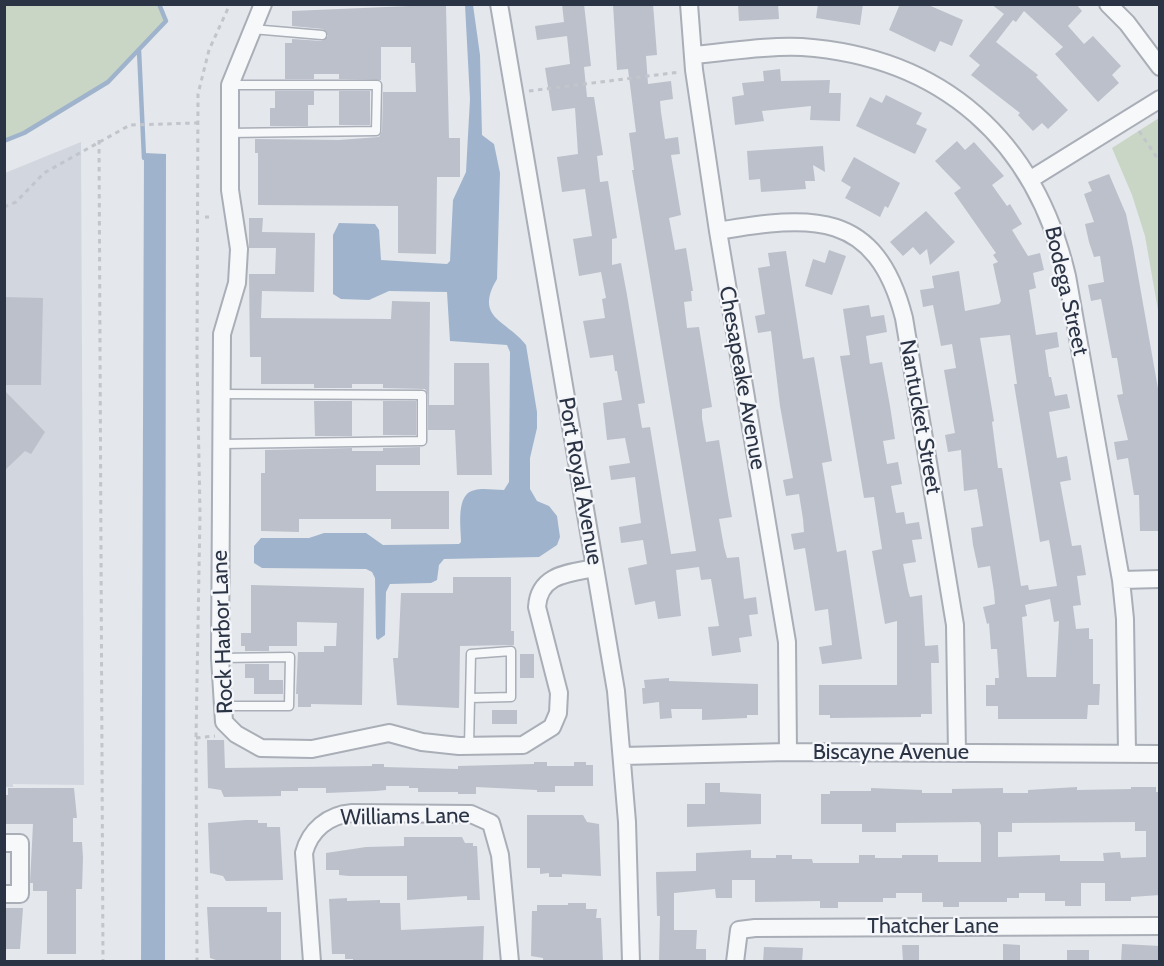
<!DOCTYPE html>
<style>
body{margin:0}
#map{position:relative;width:1164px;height:966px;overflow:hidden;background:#e4e7ec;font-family:Cabin,sans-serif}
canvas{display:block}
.frame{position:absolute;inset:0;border:6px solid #2b3445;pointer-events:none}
</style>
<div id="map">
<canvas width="1164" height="966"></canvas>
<div class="frame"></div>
</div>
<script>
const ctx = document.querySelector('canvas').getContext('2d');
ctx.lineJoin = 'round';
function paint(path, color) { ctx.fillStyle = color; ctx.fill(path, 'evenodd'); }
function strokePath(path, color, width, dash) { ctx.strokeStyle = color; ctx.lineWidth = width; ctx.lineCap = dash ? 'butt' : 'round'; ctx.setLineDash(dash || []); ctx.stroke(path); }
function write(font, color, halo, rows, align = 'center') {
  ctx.font = font + ' Cabin,sans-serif'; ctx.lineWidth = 4.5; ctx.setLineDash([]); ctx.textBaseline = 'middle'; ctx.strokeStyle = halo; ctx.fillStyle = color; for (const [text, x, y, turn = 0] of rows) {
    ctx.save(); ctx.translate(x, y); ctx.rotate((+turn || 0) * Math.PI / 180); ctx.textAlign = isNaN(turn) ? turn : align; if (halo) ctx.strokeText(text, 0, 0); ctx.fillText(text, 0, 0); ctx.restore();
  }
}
const built = new Path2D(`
 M81 142 84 785 13 784V787H5V173Z`);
const green = new Path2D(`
 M5 4 159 5 166 21 108 82 24 133 5 141Z
 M1159 118V316L1145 236 1132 195 1112 148Z`);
const water = new Path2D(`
 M465 5H473L480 55 482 135 494 144 500 173 497 279C473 319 509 321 526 345L537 412V428L530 458V489L537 501 549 506 557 516 560 537 557 545 539 557 444 559 439 565 437 580 431 583 390 584 386 592 385 635 378 640 376 638 375 578 372 572 366 569 262 568 254 563V546L261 538H309L324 533H366L383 545 459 544 461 542C461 528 455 493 475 490 483 488 495 490 504 490L509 482 510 352 507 345 450 341 447 292 389 291 369 300 341 299 333 294V235L339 223 375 224 379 230 381 260 447 264 450 261 453 200 466 172 468 135 470 99Z
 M144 153 166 154 165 962 141 961Z`);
const stream = new Path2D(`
 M139 50 144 158
 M4 141 24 133 108 82 166 21 159 4`);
const building = new Path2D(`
 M562 4H584L591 66 584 67 587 97H594L603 155 597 156 600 182 608 181 617 238 612 239V265L621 263 627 295 645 403 638 404 642 428 650 427 671 554 696 551 632 170H634L629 133 636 132 628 69 617 70 613 4H653L657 55 646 56 648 84 671 81 673 99 660 101 661 112 665 139 678 137 680 154 671 155 681 215 669 218 675 250 686 248 693 291H691L692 301 684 302 687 328 699 327 712 407 702 409V418L706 442 719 440 728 495 732 517 719 519 724 547 727 558 739 557 744 599 756 597 758 614 749 615 752 636 739 638 741 652 712 656 708 627 719 626 711 579 701 580 699 567 676 570 681 616 658 619 655 601 635 605 628 568 647 564 643 540 621 543 619 527 641 523 635 477 611 480 609 466 630 463 625 438 607 440 603 403 622 400 617 371H615L613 355 590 358 583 321 605 318 602 299 606 298 601 272 579 276 573 239 592 236 585 189 562 192 557 157 578 154 575 108 552 111 545 68 570 64 567 36 537 40 535 26 564 22Z
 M738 4H778L779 19 739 21Z
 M818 4H863L860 25 816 18Z
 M900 4H926L963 20 952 46 940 41 935 52 889 30Z
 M991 4H1076L1082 11 1068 26 1084 44 1093 36 1121 66 1112 75 1119 83 1098 102 1055 54 1063 47 1024 11 1016 22 1013 20 996 42 1038 75 1036 77 1068 110 1048 129 1042 123 1033 131 1018 115 1020 113 971 75 980 65 969 56 1004 14Z
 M410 6H446L449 138H460V177H437L436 254 398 253V206L258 205V153H255V139L339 140 379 137 382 131 383 92H416L415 63H411V47H381V80L339 79V74H314V79H285V43H292V39L322 41 328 36 323 29 292 26V11Z
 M780 69 781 81 830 80 829 93H841L840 121 810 120 811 106 762 111 764 121 735 125 732 97 744 95 742 83 764 81 763 71Z
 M275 91H314V105H308V126H270V108H275Z
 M339 91H370V125H339Z
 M886 95 922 113 916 124 927 129 915 154 856 126 870 97 882 103Z
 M957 141 965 150 974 142 1004 176 992 185 1007 206 1010 204 1022 224 1012 230 1028 256 1040 253 1044 270 1033 273 1036 288 1029 290 1036 335 1057 332 1059 347 1045 350 1049 377H1051L1055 396 1067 394 1070 408 1049 412 1057 458 1067 456 1071 480 1060 482 1072 546 1081 545 1086 575 1077 576 1081 605 1073 606 1076 629 1089 628V639H1093V684H1100L1099 705H1088L1087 719H998V706H986V685H995V678H999L997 649H991L989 623 987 624 983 607 995 604 994 592 990 566 978 568 973 545 971 528 983 526 977 489 964 491 961 450 948 452 945 435 955 433 944 370 956 368 952 344 941 346 933 305 923 307 920 290 934 288 932 276 959 271 965 311 999 304 1001 301 993 264 998 262 993 255 996 253 954 193 961 188 935 161ZM1010 335 1017 384H1014L1040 542 1049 540 1057 586 1029 590 1028 585 1021 586 1002 468H998L992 422 994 421 980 338ZM1050 599 1054 622 1059 621 1056 677H1027L1022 617 1027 616 1025 605Z
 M823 146 825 172 813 165 815 181H805L806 189 761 192 760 179 749 180 747 151Z
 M854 157 900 183 888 208 885 206 880 217 845 198 851 187 841 181Z
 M1109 174 1126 214 1133 247 1160 400V531H1140L1139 495H1134L1128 458 1117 460 1114 442 1128 440 1117 395 1123 394 1117 358H1112L1101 299 1091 301 1088 285 1104 282 1100 256 1094 257 1089 242 1085 224 1094 222 1084 194 1092 191 1088 182Z
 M926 211 955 242 930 265 927 249 920 255 913 247 903 256 890 242Z
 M249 218H263L262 232 315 233 314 292 262 291 261 318 391 319 392 301 430 302 429 405H454V363H489L492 475H457L455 430H428V395L425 389 383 388V384H352V388H314V384H261V357H250L249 274H275L276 248H249Z
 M829 250 846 256 832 295 805 286 813 259 825 263Z
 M786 251 803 359 814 357 832 461 822 463 837 552 846 550 862 659 822 664 819 647 832 645 828 609 815 611 805 548 794 550 791 534 804 532 803 519 799 494 786 496 783 480 793 478 780 406 771 331 758 333 755 316 765 314 758 268 770 266 768 253Z
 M4 297 43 298 41 385H4Z
 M869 305 871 317 884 315 887 332 866 336 870 364 882 362 890 406 895 439 883 441 887 464 898 462 902 484 891 486 896 513 904 512 906 524 919 522 922 539 912 540 916 562 903 564 908 590 910 597 922 595 925 646 938 645 939 663H931L932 714H921V717L830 718V715H819V685H897V621L885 624 872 551 882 549 874 497 864 498 840 356 850 355 843 309Z
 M4 390 45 432 31 454 25 451 4 471Z
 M314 401H352V436H315Z
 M383 401H416V435H383Z
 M420 447V465H376V491H449V529H391V519H299V532L261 531V473H265V450L352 448V451H383V448Z
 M453 577H511V631H514V645L460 646 459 708 397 705 393 658H398L401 593H453Z
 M251 585 364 588 362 705 311 704V707H298V694H296L298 652H324V646H336L337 623 297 622V646H269V651H245V646H241V633H251Z
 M520 654H534V678H520Z
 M245 664H269V680H283V694H254V678H245Z
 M669 678V681L758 684V715H747V718L702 720V709H671L672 718 660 719 659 702 643 704 642 688H645L644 680Z
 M492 710H517V724H492Z
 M207 740H224L225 768 372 766V764H384V767L458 769V766L534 764V762H547V766H574V762H586V765H593V786H555V792H537V790L476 787V794H458V792H418V788H409V786H386V790L376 791 326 793V788H298V791H281V796L224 797 221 790 208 788Z
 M705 783H720V792L761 794V824L687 827V804H705Z
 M1077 787V790L1131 789V787H1156V792H1160V895L1131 897V901H1105V883H1081V906H1065V901H1045V893H1019V898H1007V902H959V907H943V902H922V893H896V898H883V902H838V908H820V901L755 902V880H732V898H716L715 889 674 893V930H697L696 949H706V962H659L660 916H657L656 872 696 871V853L751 850V858H776V855H792V859H812L813 863H859V855H875V858H902V855H938V862H981V825L979 822 896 823V832H862V824H821V794H830V791H871V788L922 790V793H952V789L1003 788V793H1028V790ZM1135 822V831H1146V857L1121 858 1120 852 1103 853 1104 861H1060V855L998 857V832H1012V823Z
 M8 788H74L77 818H73V842H82L83 858 82 889H76V954H47V891H33V883H30L33 824H4V795H8Z
 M527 815H583L587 822 599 824 601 876 562 874V877H549V873L540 874V868H527Z
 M246 820H258V823H267V827H280L283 880 226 881 223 876 210 873 208 823Z
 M404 837H462L465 843H473V846H477L480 900H467V896L407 900V876H349L339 875V870H326V853L366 847 404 846Z
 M347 898V901L380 900V903H400L401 930 484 926 483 962H353V959H345V954H332L329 899Z
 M568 903H586V909H597L596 918H601L603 962H546L543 961V958L531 956 532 911H537V905H568Z
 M207 907H267V912H281V962H222L210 958Z
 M4 908H23L20 949H4Z
 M1003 944 1020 945V962H1003Z
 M1122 944 1160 946V962H1121Z
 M902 945H919V962H903Z
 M764 947 803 948 802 962H763Z
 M1067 950H1089V962H1067Z`);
const path = new Path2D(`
 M529 91 680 72
 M1139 131 1160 162
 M99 140 103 962
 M4 207 16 202 44 173 130 125 197 123
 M205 217H209
 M196 738 215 736
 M197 962 196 738 200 514 197 357 198 94 209 50 230 4`);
const service = new Path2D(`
 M252 29 322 35
 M228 133 376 131 377 85H230
 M221 444 422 441V395L222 394
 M220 658 290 657 289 706H222
 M469 746 471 654 511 651V697L470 698`);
const minor = new Path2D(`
 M263 4 230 85V190L239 249 237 283 222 334 220 658 224 722 236 734 261 748 312 749 389 733 422 742 459 746 523 745 552 727 558 713 559 693 537 607C539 574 569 573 595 568
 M499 4 616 691 627 822 631 962
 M689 4 694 70 718 231 787 642 788 752
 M1108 4 1127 23 1160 67
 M693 55C729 52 767 45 802 47 943 57 1035 140 1067 276L1121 580 1125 619 1127 753
 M1031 179 1160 99
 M718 231C811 215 876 209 904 318L955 625 957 753
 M1121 580 1160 579
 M623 756 788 752 1160 754
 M4 843H20V894H4
 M312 962 304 853C310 830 328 815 352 813L471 814 491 823 500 855 510 962
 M735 962 739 930 755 928 1160 926`);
const streetNames = [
 ["Bodega Street",1066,291,77],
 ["Chesapeake Avenue",742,378,80],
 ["Nantucket Street",920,417,80],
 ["Port Royal Avenue",580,481,80],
 ["Rock Harbor Lane",223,632,-92],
 ["Biscayne Avenue",891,753],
 ["Williams Lane",405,817,-1],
 ["Thatcher Lane",933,927]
];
paint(built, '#d2d6de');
paint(green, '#c9d6c5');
paint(water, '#9fb4cc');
strokePath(stream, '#9fb4cc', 4.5);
paint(building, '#bbc0ca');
strokePath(service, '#a9aeb7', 11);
strokePath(minor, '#a9aeb7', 20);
strokePath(path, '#c2c5cb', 3, [4.5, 4.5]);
strokePath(service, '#f7f8fa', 8);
strokePath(minor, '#f7f8fa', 16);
write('22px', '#2b3445', '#f4f6f9', streetNames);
</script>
